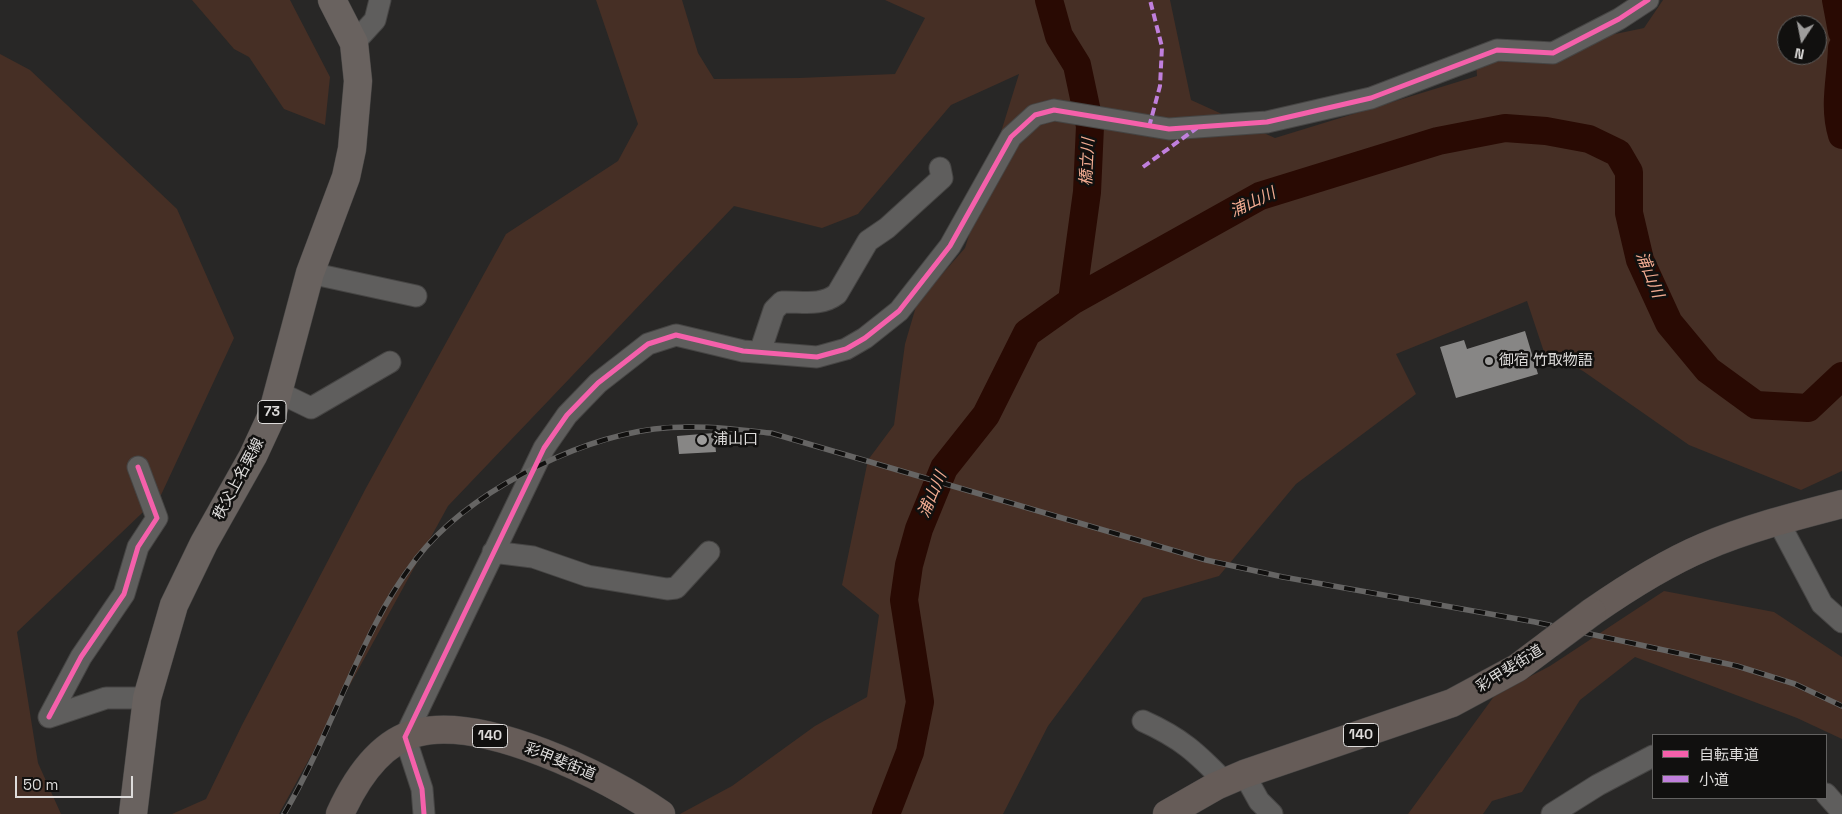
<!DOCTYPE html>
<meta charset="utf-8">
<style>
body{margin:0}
#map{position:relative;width:1842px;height:814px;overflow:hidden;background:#282726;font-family:"Space Grotesk","Noto Sans JP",sans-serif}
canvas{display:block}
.legend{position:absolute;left:1652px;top:734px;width:175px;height:65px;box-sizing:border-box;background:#11100f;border:1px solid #636261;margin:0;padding:6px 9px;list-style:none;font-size:15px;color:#dedcdb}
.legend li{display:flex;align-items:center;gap:10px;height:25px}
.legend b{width:25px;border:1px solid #636261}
.north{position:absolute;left:1777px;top:15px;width:50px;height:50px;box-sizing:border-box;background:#11100f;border:1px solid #636261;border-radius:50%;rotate:191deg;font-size:14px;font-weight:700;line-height:20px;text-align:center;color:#dedcdb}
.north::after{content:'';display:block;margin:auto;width:18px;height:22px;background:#9e9d9c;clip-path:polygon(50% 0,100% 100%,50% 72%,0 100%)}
.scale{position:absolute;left:15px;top:776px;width:118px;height:22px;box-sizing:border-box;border:2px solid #dedcdb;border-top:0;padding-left:6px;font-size:15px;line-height:18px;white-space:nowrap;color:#dedcdb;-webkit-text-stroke:4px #11100f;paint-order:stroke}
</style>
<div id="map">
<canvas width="1842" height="814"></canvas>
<ul class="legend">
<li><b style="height:6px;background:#f560ab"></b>自転車道</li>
<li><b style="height:6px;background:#c07fdc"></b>小道</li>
</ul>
<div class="north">N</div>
<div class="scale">50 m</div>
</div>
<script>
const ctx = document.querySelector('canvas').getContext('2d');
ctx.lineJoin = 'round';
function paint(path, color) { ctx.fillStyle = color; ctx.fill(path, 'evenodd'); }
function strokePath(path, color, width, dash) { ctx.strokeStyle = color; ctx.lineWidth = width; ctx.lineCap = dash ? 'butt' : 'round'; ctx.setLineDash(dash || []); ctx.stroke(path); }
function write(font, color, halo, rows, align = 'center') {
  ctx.font = font + ' "Space Grotesk","Noto Sans JP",sans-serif'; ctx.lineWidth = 5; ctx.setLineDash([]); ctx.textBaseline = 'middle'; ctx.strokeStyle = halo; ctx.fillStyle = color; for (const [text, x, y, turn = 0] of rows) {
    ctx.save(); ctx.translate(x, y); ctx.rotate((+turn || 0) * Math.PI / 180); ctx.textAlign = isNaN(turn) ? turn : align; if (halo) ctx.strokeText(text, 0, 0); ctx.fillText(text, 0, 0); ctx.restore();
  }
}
const green = new Path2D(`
 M192 0H290L330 77 325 125 284 109 249 57 234 49Z
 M596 0H682L698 53 714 79 799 78 895 74 925 18 885 0H1170L1191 100 1275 138 1477 76 1476 63 1644 28 1663 0H1842V471L1801 490 1689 445 1583 371 1544 352 1527 301 1396 354 1416 394 1296 484 1219 576 1143 598 1048 726 1003 814H680L732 786 815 726 867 697 879 615 842 585 868 460 894 425 905 344 917 303 965 248 1019 74 951 105 858 214 822 228 734 206 448 506 279 814H172L206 799 242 725 366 488 506 234 618 161 638 124ZM1787 25H1817V55H1787Z
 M0 54 30 70 177 209 234 338 161 495 17 632 38 763 61 814H0Z
 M1664 591 1774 612 1842 657V739L1797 718 1635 657 1580 700 1522 792 1492 801 1483 814H1408L1495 695 1550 666Z`);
const river = new Path2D(`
 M1049 0 1059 36 1077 65 1090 126 1087 192 1072 301
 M1836 0 1842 32
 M1842 48C1841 79 1833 105 1842 135
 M886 814 910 752 920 702 904 600 909 565 919 529 944 468 986 415 1027 333 1072 301 1260 196 1438 141 1505 128 1546 131 1589 139 1618 153 1629 172V213L1640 260 1669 323 1708 370 1756 405 1808 408 1842 376`);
const building = new Path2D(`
 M1525 331 1538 374 1456 398 1440 347 1464 340 1467 349Z
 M714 433 716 452 679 454 677 436Z`);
const minor = new Path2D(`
 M354 43 375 20 380 0
 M310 273 416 296
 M760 352 774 310 782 302C801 301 820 307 837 294L868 241 887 228 942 178 940 168
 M278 392 311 408 390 362
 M1778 521 1822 604 1842 622
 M493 552 533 557 588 576 667 589 676 588 709 552
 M49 717 81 657 124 594 138 547 157 518 138 467
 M49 717 106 698H147
 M1143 721C1181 738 1197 753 1225 782
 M1244 774 1259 801 1272 814
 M1826 794 1842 812
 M424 814 422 789 405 737 544 448 567 415 598 383 648 344 676 335 743 351 817 357 846 349 865 338 899 311 950 246 1011 137 1035 115 1054 110 1169 129 1267 122 1371 98 1497 50 1553 53 1619 19 1648 0
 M1552 814 1598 785 1653 756`);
const major = new Path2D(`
 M133 814 147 698 174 605 204 543 253 456 272 415 310 273 346 177 352 149 358 81 354 43 332 0`);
const highway = new Path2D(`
 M1592 612C1628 587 1664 564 1704 547 1748 528 1796 516 1842 504
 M340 814C355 781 379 743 416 733 482 715 607 776 661 814
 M1167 814 1216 786 1244 774 1452 703 1517 668 1549 644`);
const rail = new Path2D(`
 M284 814C320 753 343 686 376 623 387 601 401 579 416 559 467 493 573 440 654 429 693 424 732 429 771 433L1206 560 1283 577 1535 622 1737 666 1795 684 1842 706`);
const highwayBridge = new Path2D(`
 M1549 644 1592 612`);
const quiet = new Path2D(`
 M1149 127 1160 86 1162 47 1150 0
 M1143 167 1197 128`);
const cycleway = new Path2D(`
 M49 717 81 657 124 594 138 547 157 518 138 467
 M424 814 422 789 405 737 544 448 567 415 598 383 648 344 676 335 743 351 817 357 846 349 865 338 899 311 950 246 1011 137 1035 115 1054 110 1169 129 1267 122 1371 98 1497 50 1553 53 1619 19 1648 0`);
const markers = [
 [1489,361,5,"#9e9d9c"],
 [702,440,6,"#9e9d9c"]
];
const shields = [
 [272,412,28],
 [1361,735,35],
 [490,736,35]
];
const shieldNames = [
 ["73",272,412],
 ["140",1361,735],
 ["140",490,736]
];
const poiNames = [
 ["御宿 竹取物語",1499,361],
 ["浦山口",713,440]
];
const streetNames = [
 ["秩父上名栗線",239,479,-62],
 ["彩甲斐街道",1510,669,-32],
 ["彩甲斐街道",560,762,22]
];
const waterNames = [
 ["橋立川",1088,162,-87],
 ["浦山川",1253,203,-25],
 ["浦山川",1649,275,68],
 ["浦山川",933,495,-67]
];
paint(green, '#462f25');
strokePath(river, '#290a03', 28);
paint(building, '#878685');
strokePath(minor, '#464544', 23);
strokePath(major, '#464544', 29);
strokePath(highway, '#464544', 29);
strokePath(minor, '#5f5e5d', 21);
strokePath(major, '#69625f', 28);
strokePath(highway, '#665c58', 28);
strokePath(rail, '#666564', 5.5);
strokePath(rail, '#11100f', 4, [11]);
strokePath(highwayBridge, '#464544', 29, []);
strokePath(highwayBridge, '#665c58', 28);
strokePath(quiet, '#c07fdc', 4, [8, 4]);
strokePath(cycleway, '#f560ab', 5);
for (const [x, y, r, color] of markers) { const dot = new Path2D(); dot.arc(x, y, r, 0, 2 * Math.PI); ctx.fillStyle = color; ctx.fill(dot); strokePath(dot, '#11100f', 2); }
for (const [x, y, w] of shields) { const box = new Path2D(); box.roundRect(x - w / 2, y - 11.5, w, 23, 4); ctx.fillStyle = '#11100f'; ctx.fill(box); strokePath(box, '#dedcdb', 1); }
write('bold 14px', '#dedcdb', null, shieldNames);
write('15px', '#dedcdb', '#11100f', poiNames, 'left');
write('15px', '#dedcdb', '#11100f', streetNames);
write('italic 16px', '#f2ab91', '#11100f', waterNames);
</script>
